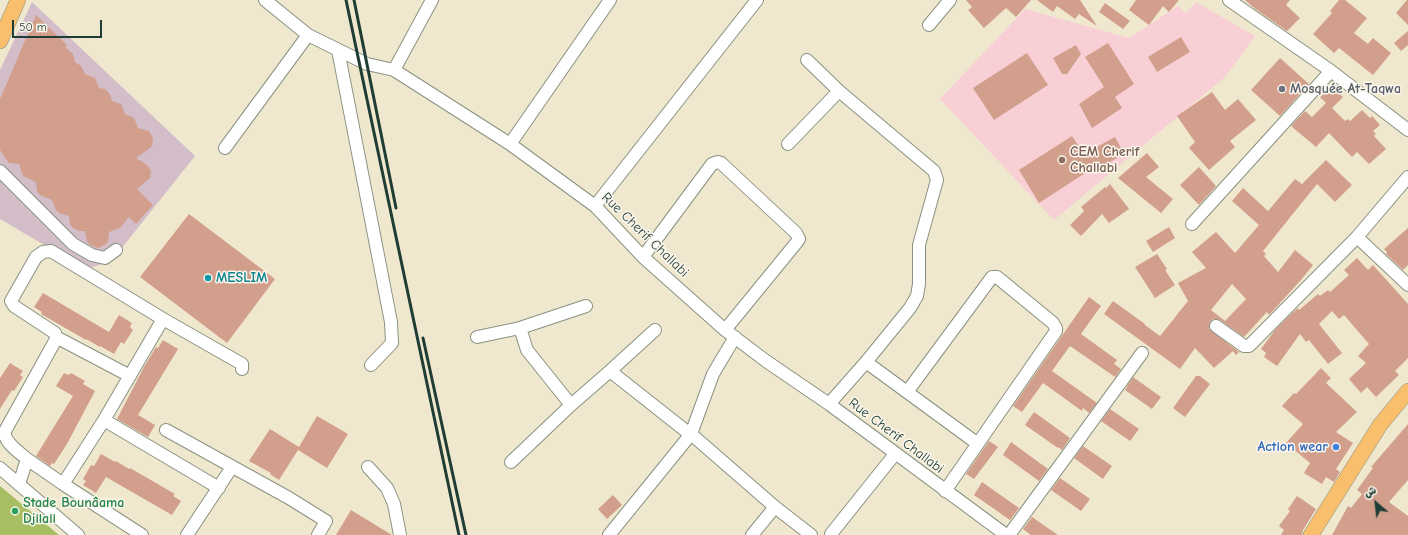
<!DOCTYPE html>
<meta charset="utf-8">
<style>
body{margin:0}
#map{position:relative;width:1408px;height:535px;overflow:hidden;background:#f0e8ce;font-family:"Comic Neue","Playpen Sans Arabic",sans-serif}
canvas{display:block}
.north{position:absolute;left:1356px;top:483px;width:40px;height:40px;-webkit-text-stroke:3px #fbf7ec;paint-order:stroke;rotate:332deg;font-size:11px;font-weight:700;line-height:16px;text-align:center;color:#1f3d34}
.north::after{content:'';display:block;margin:auto;width:14px;height:18px;background:#1f3d34;clip-path:polygon(50% 0,100% 100%,50% 72%,0 100%)}
.scale{position:absolute;left:12px;top:20px;width:90px;height:18px;box-sizing:border-box;border:2px solid #1f3d34;border-top:0;padding-left:5px;font-size:12px;line-height:14px;white-space:nowrap;color:#1f3d34;-webkit-text-stroke:3px #fbf7ec;paint-order:stroke}
</style>
<div id="map">
<canvas width="1408" height="535"></canvas>
<div class="north">ش</div>
<div class="scale">50 m</div>
</div>
<script>
const ctx = document.querySelector('canvas').getContext('2d');
ctx.lineJoin = 'round';
function paint(path, color) { ctx.fillStyle = color; ctx.fill(path, 'evenodd'); }
function strokePath(path, color, width, dash) { ctx.strokeStyle = color; ctx.lineWidth = width; ctx.lineCap = dash ? 'butt' : 'round'; ctx.setLineDash(dash || []); ctx.stroke(path); }
function write(font, color, halo, rows, align = 'center') {
  ctx.font = font + ' "Comic Neue",sans-serif'; ctx.lineWidth = 3; ctx.setLineDash([]); ctx.textBaseline = 'middle'; ctx.strokeStyle = halo; ctx.fillStyle = color; for (const [text, x, y, turn = 0] of rows) {
    ctx.save(); ctx.translate(x, y); ctx.rotate((+turn || 0) * Math.PI / 180); ctx.textAlign = isNaN(turn) ? turn : align; if (halo) ctx.strokeText(text, 0, 0); ctx.fillText(text, 0, 0); ctx.restore();
  }
}
const built = new Path2D(`
 M1196 2 1255 36 1225 77 1054 220 940 99 1025 9 1129 38 1178 6 1186 13Z`);
const industrial = new Path2D(`
 M32 2 195 156 113 259 106 263 85 269 0 219V70Z`);
const green = new Path2D(`
 M0 486 59 535H0Z`);
const building = new Path2D(`
 M966 0H1031L1016 17 1006 8 984 28 968 10 972 7Z
 M1037 0H1080L1097 26 1079 14 1075 19 1057 6 1053 12Z
 M1136 0H1179L1169 12 1163 6 1149 25 1129 10Z
 M1245 0H1290L1286 5 1300 18 1287 31 1254 8Z
 M1339 0H1345L1367 18 1354 33 1368 44 1373 38 1391 53 1373 75 1339 48 1334 53 1313 34 1332 13 1330 11Z
 M1407 0H1408V25L1396 13Z
 M1105 3 1130 21 1123 29 1099 12Z
 M36 15 67 45 65 47 73 54 75 62 81 66 85 74 95 78 99 88 105 89 110 94 112 101 121 104 125 114 134 118 138 128 149 131 153 138 152 145 150 148 136 158 147 165 151 171 150 178 137 189 153 205 136 224 129 217 120 228 109 232 108 241 106 244 99 248 92 246 89 244 87 241 85 231H79L73 228 70 224 69 216 59 213 56 210 52 200 42 196 39 194 37 191 36 182 23 176 19 164 9 163 0 150V99Z
 M1408 31V45L1401 51 1394 43Z
 M1181 37 1190 52 1157 72 1148 57Z
 M1108 43 1134 84 1115 97 1122 108 1092 128 1079 104 1104 87 1085 57Z
 M1076 45 1081 54 1067 74H1062L1053 58Z
 M1027 53 1048 85 994 120 973 88Z
 M1280 58 1309 84 1280 116 1251 90Z
 M1331 86 1343 97 1332 108 1345 121 1348 119 1350 121 1362 110 1370 118 1372 116 1380 125 1373 131 1376 134 1374 136 1386 149 1369 164 1357 152 1352 157 1329 133 1316 147 1291 126 1305 111 1312 117 1326 103 1320 97Z
 M1212 92 1225 110 1238 99 1256 120 1230 141 1235 147 1209 170 1189 148 1195 142 1177 116Z
 M1072 136 1084 154 1115 137 1124 154 1103 166 1097 161 1094 163 1096 166 1039 203 1019 170Z
 M1147 153 1159 167 1146 177 1173 199 1161 213 1118 178Z
 M1326 160 1352 185 1335 202 1317 184 1263 251 1266 254 1264 256 1278 272 1295 250 1313 265 1301 280 1269 315 1267 312 1244 337 1220 320 1213 319 1210 322 1209 326V329L1239 352 1236 355 1233 351 1214 368 1195 348 1180 369 1104 314 1113 301 1145 324V325L1160 336 1188 301 1178 283 1206 268 1192 252 1216 232 1235 253 1259 225 1232 201 1243 188 1268 211 1295 179 1302 184ZM1232 284 1246 299 1225 321 1211 310Z
 M1199 167 1216 186 1199 205 1180 185Z
 M1110 184 1129 209 1109 223 1102 214 1081 236 1070 225 1084 211 1081 207 1105 187 1106 188Z
 M189 214 275 279 227 343 140 277Z
 M1169 227 1175 238 1153 252 1146 241Z
 M1408 228V265L1403 270 1386 254 1387 252 1384 249Z
 M1157 254 1167 269 1165 270 1175 285 1155 298 1135 267Z
 M1357 258 1368 270 1373 265 1408 304V358L1395 371 1399 375 1376 397 1367 387 1361 393 1349 379 1366 363 1358 356 1369 344 1344 315 1339 319 1332 311 1319 324 1342 353 1328 364 1309 340 1306 342 1300 334 1277 366 1264 357 1266 353 1261 349 1275 330 1292 313 1298 308 1299 310 1318 294 1320 296 1328 290 1330 292 1349 275 1344 270Z
 M43 293 109 332 119 315 132 323 130 327 133 330 124 344 121 342 114 354 100 346V347L86 339V340L41 314 42 312 34 307Z
 M1089 297 1101 306 1081 334 1117 360 1114 364 1121 369 1115 377 1070 346 1052 371 1097 403 1089 413 1083 408 1082 411 1043 383 1022 412 1013 406Z
 M163 340 178 349 138 415 155 425 148 437 117 419 144 367 156 347 158 348Z
 M10 363 23 371 20 375 23 377 14 391 12 390 0 409V378Z
 M1321 368 1331 378 1326 383 1357 412 1336 432 1353 443 1336 469 1340 472 1334 482 1326 477 1322 484 1304 473 1310 463 1286 443 1303 424 1282 406 1294 393 1296 394Z
 M64 373 69 375 71 373 85 381 83 384 95 391 67 444 54 464 52 463 50 466 36 456 73 396 56 386Z
 M1196 376H1200L1210 384 1185 417 1173 408Z
 M1133 377 1161 397 1152 409 1125 390Z
 M1110 409 1139 429 1130 441 1101 421Z
 M1034 412 1070 438 1062 450 1058 447V448L1025 425Z
 M317 416 348 434 327 468 298 450 279 480 270 474 271 473 249 461 270 429 299 447Z
 M1408 424V480L1389 502 1408 516V535H1332L1348 506 1351 508 1362 494 1357 490 1373 468 1371 467Z
 M989 441 998 447 974 479 966 474Z
 M1011 442 1048 469 1039 481 1003 455Z
 M1083 446 1112 466 1103 479 1074 458Z
 M101 454 115 462 116 461 129 469 130 468 175 494 173 496 181 501 172 515 106 477 96 493 83 485 86 481 83 479 91 465 94 466Z
 M1060 478 1090 499 1081 511 1051 490Z
 M982 482 1019 508 1010 520 974 495Z
 M613 495 622 505 607 519 598 509Z
 M1297 496 1316 509 1303 530 1302 535H1281L1284 530 1279 526 1290 511 1288 509Z
 M351 510 392 535H336Z
 M1032 517 1058 535H1031L1023 529Z`);
const minor = new Path2D(`
 M265 0 308 35 367 64 394 70 510 144 595 206 643 257 725 330 766 361 829 404 1006 535
 M1229 0 1331 71 1408 130
 M929 25 950 0
 M338 50 391 322 392 343 371 365
 M807 60 839 91 934 171 937 180 919 245V284L917 296 910 308 866 362 829 404
 M394 70 432 0
 M510 144 610 0
 M788 144 839 91
 M225 148 308 35
 M0 171 73 244 92 255 105 258 116 250
 M595 206 757 0
 M1192 224 1331 71
 M1357 237 1408 285
 M643 257 712 164 718 162 721 163 796 233 799 239 797 242 725 330
 M586 306 520 328 527 350 571 405 610 371
 M1216 326 1244 346H1249L1357 237 1408 177
 M56 337 130 376
 M477 337 520 328
 M735 337 713 374 691 434 775 507 811 535
 M866 362 978 444
 M907 392 992 277H997L1053 323 1056 328V331L945 491
 M104 420 219 488
 M166 430 289 498 326 521 318 535
 M27 459 63 484 104 420 163 319
 M511 462 571 405
 M368 467 387 488 394 504 400 535
 M0 468 78 535
 M19 484 27 459C19 452 3 442 5 431L55 341 56 337 55 333 14 306 11 301 36 257 43 252 51 251 163 319 242 364V369
 M63 484 142 535
 M187 535 232 467
 M609 535 691 434 686 431 610 371 655 330
 M752 535 775 507
 M832 535 831 534 895 454
 M1009 535 1142 353`);
const major = new Path2D(`
 M0 41 18 0
 M1311 535 1380 425 1408 391`);
const rail = new Path2D(`
 M346 0 459 535
 M354 0 396 208
 M423 338 466 535`);
const markers = [
 [1282,89,4,"#6b7280"],
 [1062,160,4,"#8d6e63"],
 [208,278,4,"#0f9aa8"],
 [1336,447,4,"#3f7fe0"],
 [15,511,4,"#2e9e5b"]
];
const worshipNames = [
 ["Mosquée At-Taqwa",1290,89]
];
const educationNames = [
 ["CEM Cherif",1070,152],
 ["Challabi",1070,168]
];
const streetNames = [
 ["Rue Cherif Challabi",645,235,44],
 ["Rue Cherif Challabi",896,436,37]
];
const cultureNames = [
 ["MESLIM",216,278]
];
const shopNames = [
 ["Action wear",1328,447]
];
const leisureNames = [
 ["Stade Bounâama",23,503],
 ["Djilali",23,519]
];
paint(built, '#f7cfd5');
paint(industrial, '#d2bdc8');
paint(green, '#a7be63');
paint(building, '#d29f8c');
strokePath(minor, '#889281', 14);
strokePath(major, '#889281', 16);
strokePath(minor, '#fff', 12);
strokePath(major, '#f9bf6d', 15);
strokePath(rail, '#1f3d34', 3);
for (const [x, y, r, color] of markers) { const dot = new Path2D(); dot.arc(x, y, r, 0, 2 * Math.PI); ctx.fillStyle = color; ctx.fill(dot); strokePath(dot, '#fbf7ec', 1.5); }
write('bold 14px', '#5b616d', '#fbf7ec', worshipNames, 'left');
write('bold 14px', '#785e54', '#fbf7ec', educationNames, 'left');
write('14px', '#1f3d34', '#fbf7ec', streetNames);
write('bold 14px', '#0d838f', '#fbf7ec', cultureNames, 'left');
write('bold 14px', '#366cbe', '#fbf7ec', shopNames, 'right');
write('bold 14px', '#27864d', '#fbf7ec', leisureNames, 'left');
</script>
